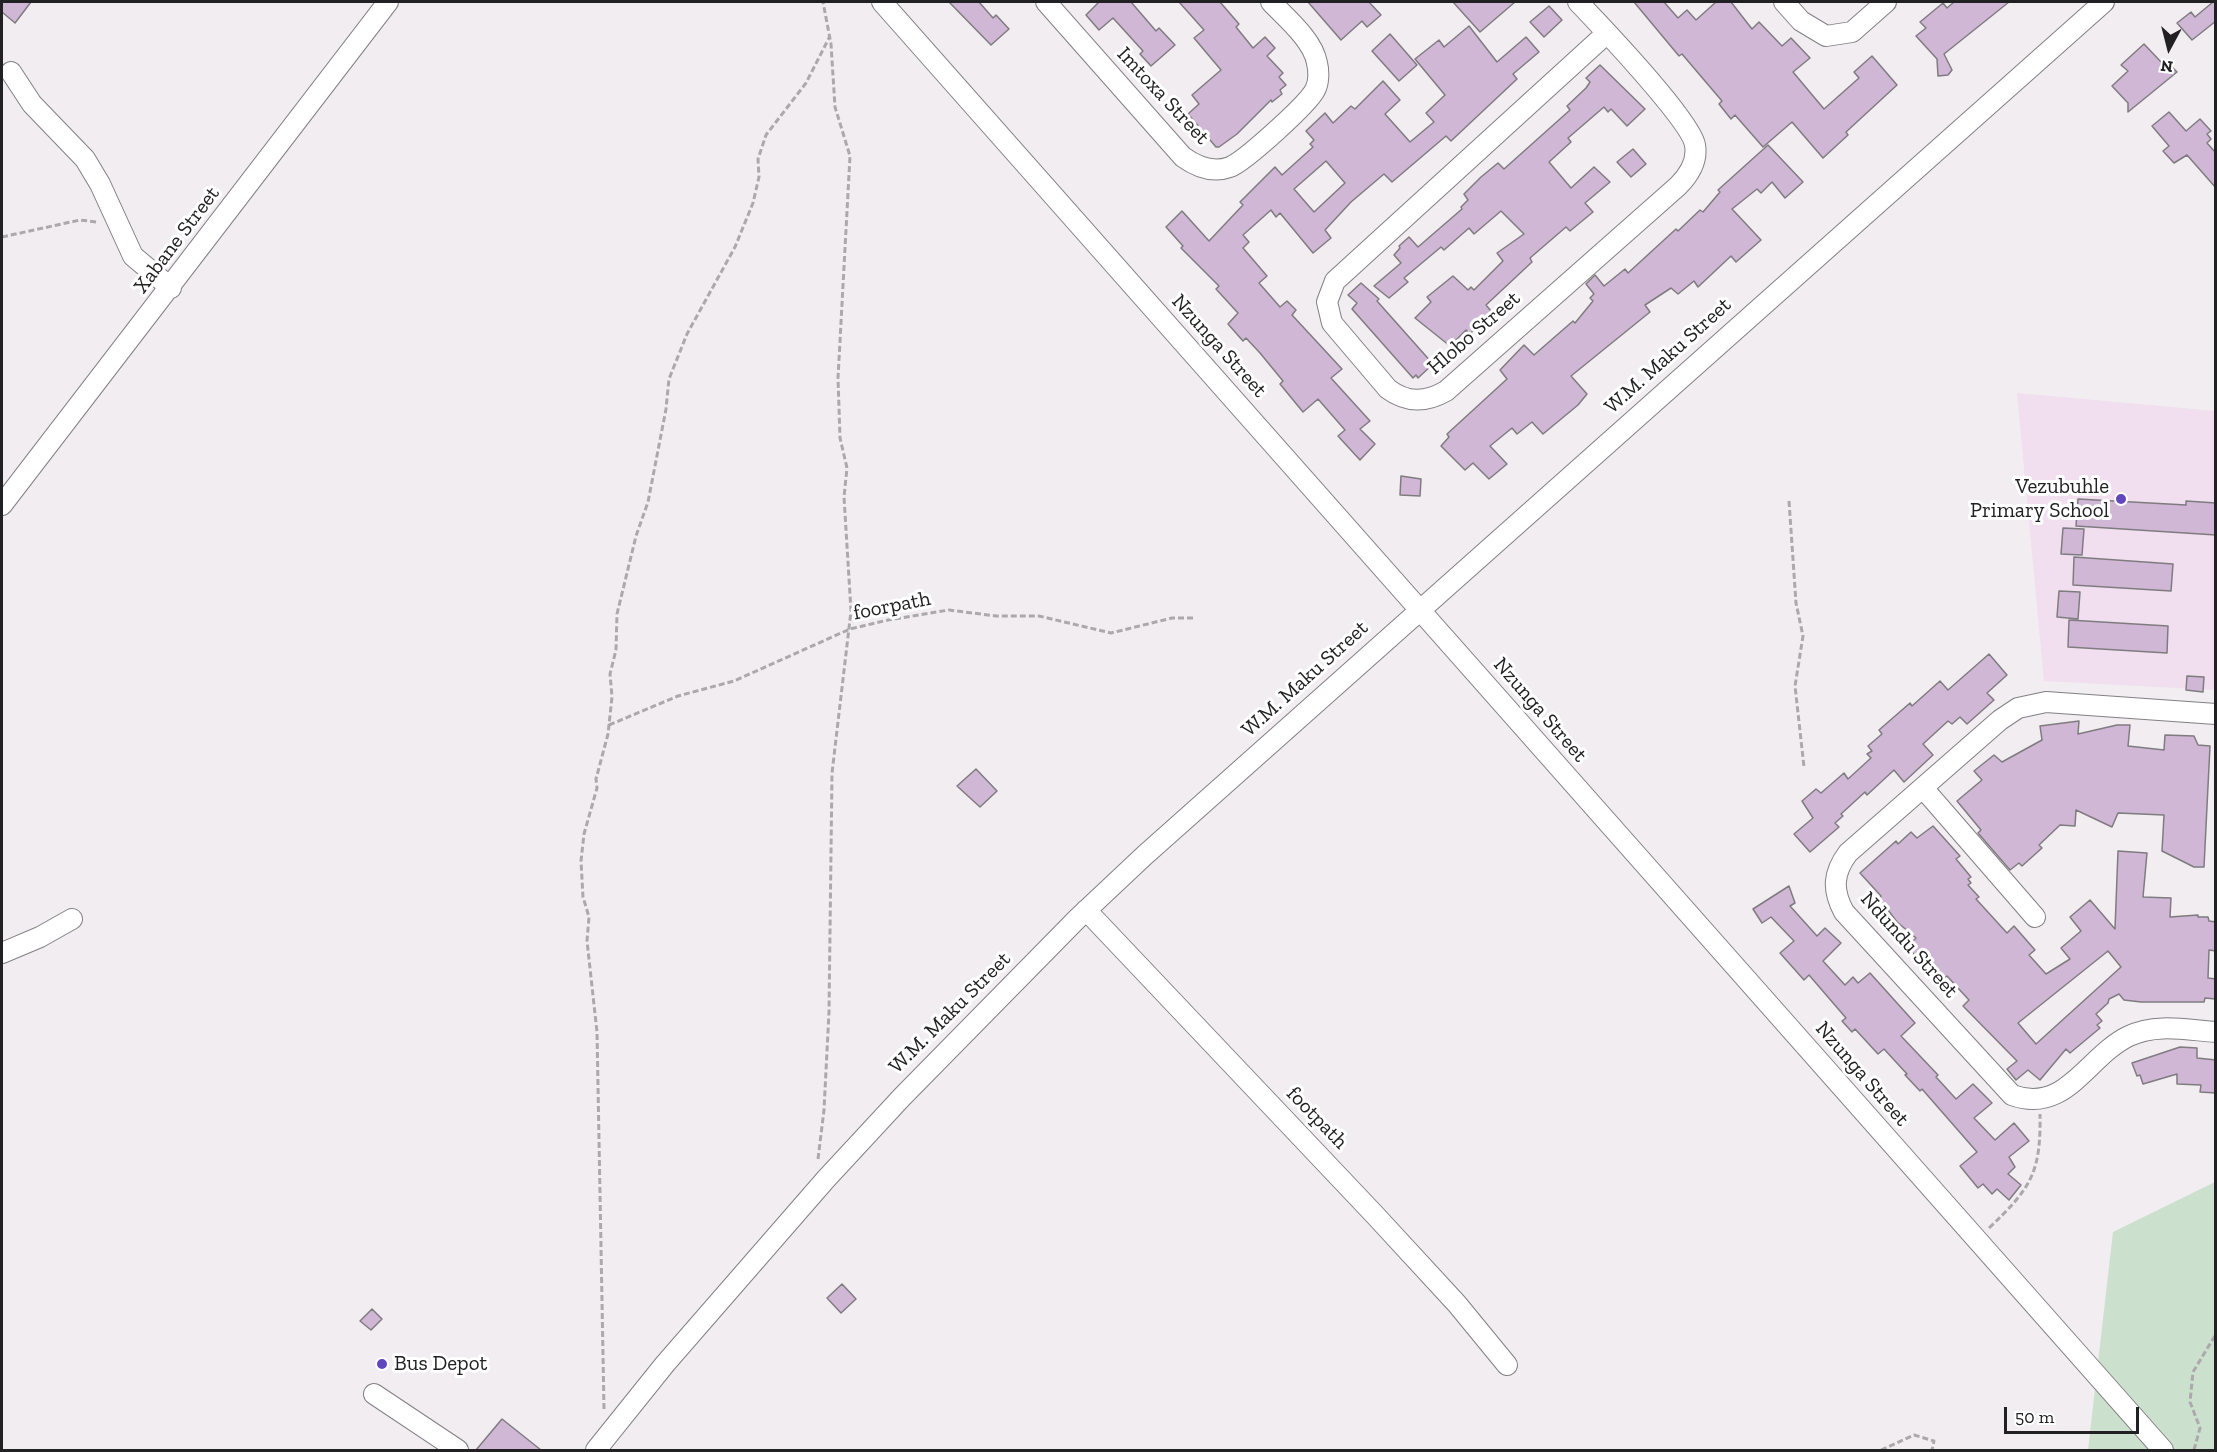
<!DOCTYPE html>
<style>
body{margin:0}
#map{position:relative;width:2217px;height:1452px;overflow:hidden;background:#f1edf1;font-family:"Zilla Slab",serif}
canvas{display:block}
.frame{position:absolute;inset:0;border:3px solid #212022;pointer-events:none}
.north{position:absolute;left:2139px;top:18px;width:60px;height:60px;-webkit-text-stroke:4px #fff;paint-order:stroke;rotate:187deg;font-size:16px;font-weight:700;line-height:24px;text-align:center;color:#212022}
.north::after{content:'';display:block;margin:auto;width:21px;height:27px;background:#212022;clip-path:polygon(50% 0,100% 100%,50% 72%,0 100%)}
.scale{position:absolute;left:2004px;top:1407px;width:135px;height:27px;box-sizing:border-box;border:3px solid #212022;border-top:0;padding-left:8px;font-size:18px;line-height:21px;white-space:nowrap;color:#212022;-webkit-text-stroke:4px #fff;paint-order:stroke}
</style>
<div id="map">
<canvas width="2217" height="1452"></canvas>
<div class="frame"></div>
<div class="north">N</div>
<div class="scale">50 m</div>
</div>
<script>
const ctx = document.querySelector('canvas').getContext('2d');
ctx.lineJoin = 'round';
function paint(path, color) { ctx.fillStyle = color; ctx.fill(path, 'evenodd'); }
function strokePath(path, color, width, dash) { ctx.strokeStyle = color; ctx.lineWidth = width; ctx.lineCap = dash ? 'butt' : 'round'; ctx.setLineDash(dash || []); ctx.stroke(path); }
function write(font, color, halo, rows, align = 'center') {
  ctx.font = font + ' "Zilla Slab",serif'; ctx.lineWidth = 6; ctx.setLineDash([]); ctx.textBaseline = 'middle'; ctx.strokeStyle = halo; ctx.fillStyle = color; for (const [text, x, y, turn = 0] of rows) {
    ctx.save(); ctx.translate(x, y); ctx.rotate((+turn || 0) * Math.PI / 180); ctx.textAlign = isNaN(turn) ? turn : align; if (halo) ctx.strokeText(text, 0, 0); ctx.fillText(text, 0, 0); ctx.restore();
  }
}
const education = new Path2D(`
 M2017 393 2215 411V690L2044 681Z`);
const green = new Path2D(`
 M2215 1182V1450H2088L2113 1232Z`);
const building = new Path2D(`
 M2 2H31L15 23 2 12Z
 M949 2H979L993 18 996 15 1009 29 991 45Z
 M1099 2H1131L1156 31 1159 28 1175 45 1151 66 1140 54 1143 51 1113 18 1099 30 1086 15Z
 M1179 2H1220L1239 24 1236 27 1253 48 1265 37 1275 48 1267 56 1283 73 1279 77 1286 85 1280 90 1282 94 1272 102 1271 100 1237 134 1219 147H1216L1188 114 1199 104 1192 95 1221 70 1194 38 1204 30Z
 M1308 2H1369L1381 15 1367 27 1362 21 1341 40Z
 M1453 2H1515L1480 32Z
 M1634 2H1664L1678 18 1687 10 1696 20 1716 2H1731L1752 29 1759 22 1782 46 1791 38 1810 58 1793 72 1824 109 1859 78 1854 72 1872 56 1897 85 1846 132 1848 135 1823 158 1792 122 1763 147 1735 115 1731 119 1719 104 1722 101 1682 54 1679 56Z
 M1954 2H2009L1944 54 1952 70 1948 75 1938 76 1937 59 1916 36 1926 28 1920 22 1943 3 1947 8Z
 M2213 2H2216V21L2192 40 2177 23 2191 12 2195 17Z
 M1549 6 1562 20 1544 37 1530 22Z
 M1469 26 1497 62 1526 37 1539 52 1513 74 1517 79 1451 141 1446 136 1392 182 1384 174 1351 202 1325 230 1331 238 1313 253 1280 213 1276 217 1271 210 1243 235 1249 242 1243 248 1267 276 1259 283 1280 307 1287 301 1296 310 1292 315 1342 369 1331 378 1370 421 1360 429 1375 444 1360 460 1338 436 1345 430 1318 399 1303 412 1280 384 1283 381 1260 353 1246 338 1243 341 1228 324 1238 313 1216 289 1219 286 1181 248 1183 246 1166 227 1182 211 1209 241 1243 205 1240 202 1275 167 1282 175 1313 147 1310 144 1314 140 1306 131 1325 113 1333 123 1351 106 1355 109 1383 81 1400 100 1385 114 1410 142 1434 122 1426 113 1445 95 1415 59 1439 40 1444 47ZM1326 161 1345 183 1314 212 1294 189Z
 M1390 34 1417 65 1399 81 1372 51Z
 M2144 44 2162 63 2165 60 2177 72 2128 112V103L2112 86 2128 71 2121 65Z
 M1600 65 1645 109 1627 126 1611 109 1608 112 1604 107 1568 138 1571 142 1549 162 1571 188 1594 167 1610 182 1585 203 1593 212 1570 231 1566 227 1530 258 1532 262 1486 305 1491 311 1470 334 1466 330 1450 346 1415 318 1431 302 1427 297 1453 276 1468 290 1471 287 1474 290 1503 261 1497 253 1524 234 1501 211 1474 234 1469 228 1444 250 1441 247 1404 278 1408 282 1389 298 1374 286 1401 263 1394 255 1400 248 1399 246 1409 237 1418 247 1462 209 1461 207 1468 200 1464 194 1481 177 1498 163 1504 169 1570 110 1567 106 1586 88 1590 82 1586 78Z
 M2169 112 2186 131 2200 119 2211 131 2207 134 2211 139 2207 143 2216 153V188L2187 155 2174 163 2163 151 2169 146 2152 126Z
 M1768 145 1803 182 1785 198 1772 182 1761 193 1757 189 1732 209 1761 240 1736 262 1731 256 1698 287 1694 281 1678 294 1671 288 1645 305 1650 312 1571 376 1587 394 1578 405 1543 434 1532 422 1517 434 1512 428 1490 446 1507 464 1489 479 1473 463 1465 470 1441 446 1449 437 1447 434 1507 379 1500 370 1524 345 1534 355 1573 321 1575 323 1593 301 1590 298 1594 294 1586 284 1595 275 1604 286 1625 269 1628 273 1676 229 1678 231 1700 210 1703 212 1720 192 1718 190Z
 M1633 149 1646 164 1631 177 1617 162Z
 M1361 283 1379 299 1377 301 1433 364 1418 378 1416 375 1413 378 1352 309 1357 303 1348 295Z
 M1401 476 1421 479 1420 496 1400 495Z
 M2078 499 2186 505V501L2216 503V535L2076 526Z
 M2063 528 2084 529 2082 555 2061 554Z
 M2074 557 2173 564 2171 591 2073 585Z
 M2059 591 2080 592 2078 619 2057 617Z
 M2069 620 2168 626 2167 653 2068 647Z
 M1989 654 2007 675 1987 693 1994 700 1967 724 1960 717 1952 724 1948 721 1923 744 1933 755 1904 782 1894 770 1867 795 1865 792 1841 814 1843 816 1835 823 1839 827 1810 852 1794 834 1813 818 1802 801 1816 789 1821 793 1844 773 1848 779 1871 758 1867 754 1872 751 1868 746 1882 734 1879 730 1910 703 1912 706 1940 681 1948 690Z
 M2187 676 2204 677 2203 692 2186 690Z
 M2079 721 2078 734 2117 725H2130L2128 746 2164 750 2165 735 2194 736 2198 745 2210 746 2204 867H2194L2162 851 2164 815 2118 813 2112 827 2076 810 2075 826 2060 825 2039 845 2042 848 2022 866 2019 863 2010 870 1978 833 1981 830 1957 801 1982 780 1974 771 1994 755 2002 762 2042 740 2040 726Z
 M976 769 997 791 980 807 957 786Z
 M1933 826 1960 856 1956 859 1971 877 1968 879 1971 883 1968 885 1979 897 1976 899 2007 933 2014 926 2035 950 2029 955 2046 974 2070 959 2061 948 2081 931 2070 917 2090 900 2115 929 2118 851 2147 853 2143 897 2171 898 2170 917 2198 915V917H2208L2209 921 2216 922V951L2209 950 2208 978 2216 979V999L2205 998 2204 1002H2141L2124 1000 2119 994 2109 999 2108 1003 2096 1014 2102 1021 2097 1025 2100 1028 2070 1053 2066 1049 2040 1080 2028 1070 2016 1080 2007 1069 2017 1061 1963 1006 1969 1000 1947 976 1944 978 1928 960 1923 964 1907 947 1916 938 1897 922 1879 898 1881 896 1860 873 1896 841 1898 844 1911 832 1917 838ZM2108 951 2121 967 2036 1044 2018 1023Z
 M1789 886 1795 903 1790 906 1817 936 1825 928 1841 943 1823 961 1845 985 1853 977 1858 983 1870 973 1915 1023 1901 1036 1938 1075 1936 1077 1956 1099 1973 1084 1992 1103 1974 1118 1995 1140 2014 1123 2029 1141 2009 1157 2015 1167 2008 1174 2021 1185 2009 1200 1997 1189 1992 1194 1983 1184 1978 1188 1960 1166 1977 1152 1922 1089 1920 1091 1905 1075 1907 1074 1884 1049 1878 1054 1855 1029 1852 1032 1842 1021 1846 1018 1809 975 1804 980 1780 953 1794 941 1771 917 1762 923 1753 909Z
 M2180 1047 2197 1048V1058L2216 1060V1093L2200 1092 2201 1085 2177 1084V1074L2143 1084 2140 1075 2137 1076 2132 1063Z
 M842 1284 856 1299 841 1313 827 1298Z
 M372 1309 382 1319 371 1330 360 1321Z
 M502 1419 541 1450H476Z`);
const path = new Path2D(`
 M2 237 80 220 97 222
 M1789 501 1796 603 1803 636 1795 686 1804 767
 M609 725 678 696 734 681 850 629 888 620 949 610 996 616H1039L1111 633 1172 618H1196
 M818 1159 824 1110 829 1012 832 773 851 611 844 497 847 468 840 438 838 378 850 156 835 107 831 44 823 2
 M1989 1228C2031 1188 2041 1173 2040 1114
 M604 1409 597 1032 587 941 589 917 583 897 581 861 584 834 597 788 596 779 608 734 612 697 610 674 616 650 617 614 636 536 648 502 666 409 669 379 687 334 735 247 753 203 759 177 758 159 766 135 806 83 830 36
 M1881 1450 1914 1435 1934 1441 1932 1450
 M2194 1450 2200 1428 2190 1402 2193 1372 2216 1334`);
const minor = new Path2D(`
 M882 2 2163 1450
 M1046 2 1183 157C1197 167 1214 173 1230 167 1245 161 1308 104 1315 90 1319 83 1319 71 1317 63 1313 40 1286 18 1271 2
 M1578 2C1600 25 1691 121 1695 145 1698 162 1689 175 1678 186L1446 391C1425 403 1407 403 1388 389L1332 323 1327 302 1335 281 1607 33
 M1784 2 1801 21 1826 36 1852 32 1886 2
 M11 72 32 104 85 159 100 184 133 256 171 288
 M2 505 388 2
 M2216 714 2046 702 2018 708 2000 720 1848 853C1833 873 1832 890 1844 912L2012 1095C2066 1115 2087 1056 2129 1036 2156 1023 2187 1030 2216 1032
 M1923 788 2035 917
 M1086 910 1374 1214 1457 1304 1507 1365
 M2 953 40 937 72 919
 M374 1394 458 1450
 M596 1450 665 1364 826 1179 902 1097 1078 918 1145 855 2104 2`);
const markers = [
 [2121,499,6,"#6246bf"],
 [382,1364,6,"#6246bf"]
];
const streetNames = [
 ["Imtoxa Street",1163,96,47],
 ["Xabane Street",177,240,-53],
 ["Hlobo Street",1474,333,-41],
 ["Nzunga Street",1219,346,48],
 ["W.M. Maku Street",1668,356,-42],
 ["foorpath",892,606,-11],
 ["W.M. Maku Street",1305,679,-42],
 ["Nzunga Street",1540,710,49],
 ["Ndundu Street",1909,945,48],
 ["W.M. Maku Street",950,1013,-45],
 ["Nzunga Street",1862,1074,49],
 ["footpath",1317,1118,46]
];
const poiNames = [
 ["Vezubuhle",2109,487],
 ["Primary School",2109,511],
 ["Bus Depot",394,1364,"left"]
];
paint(education, '#f1deef');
paint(green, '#cce0ce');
paint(building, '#d0b7d5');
strokePath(building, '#7f7c80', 1.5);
strokePath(minor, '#838084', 22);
strokePath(path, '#aca9ac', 3, [6, 3]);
strokePath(minor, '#fff', 20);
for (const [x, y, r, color] of markers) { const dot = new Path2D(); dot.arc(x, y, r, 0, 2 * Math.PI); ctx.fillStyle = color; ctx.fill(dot); strokePath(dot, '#fff', 2); }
write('21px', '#212022', '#fff', streetNames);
write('21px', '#212022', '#fff', poiNames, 'right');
</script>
